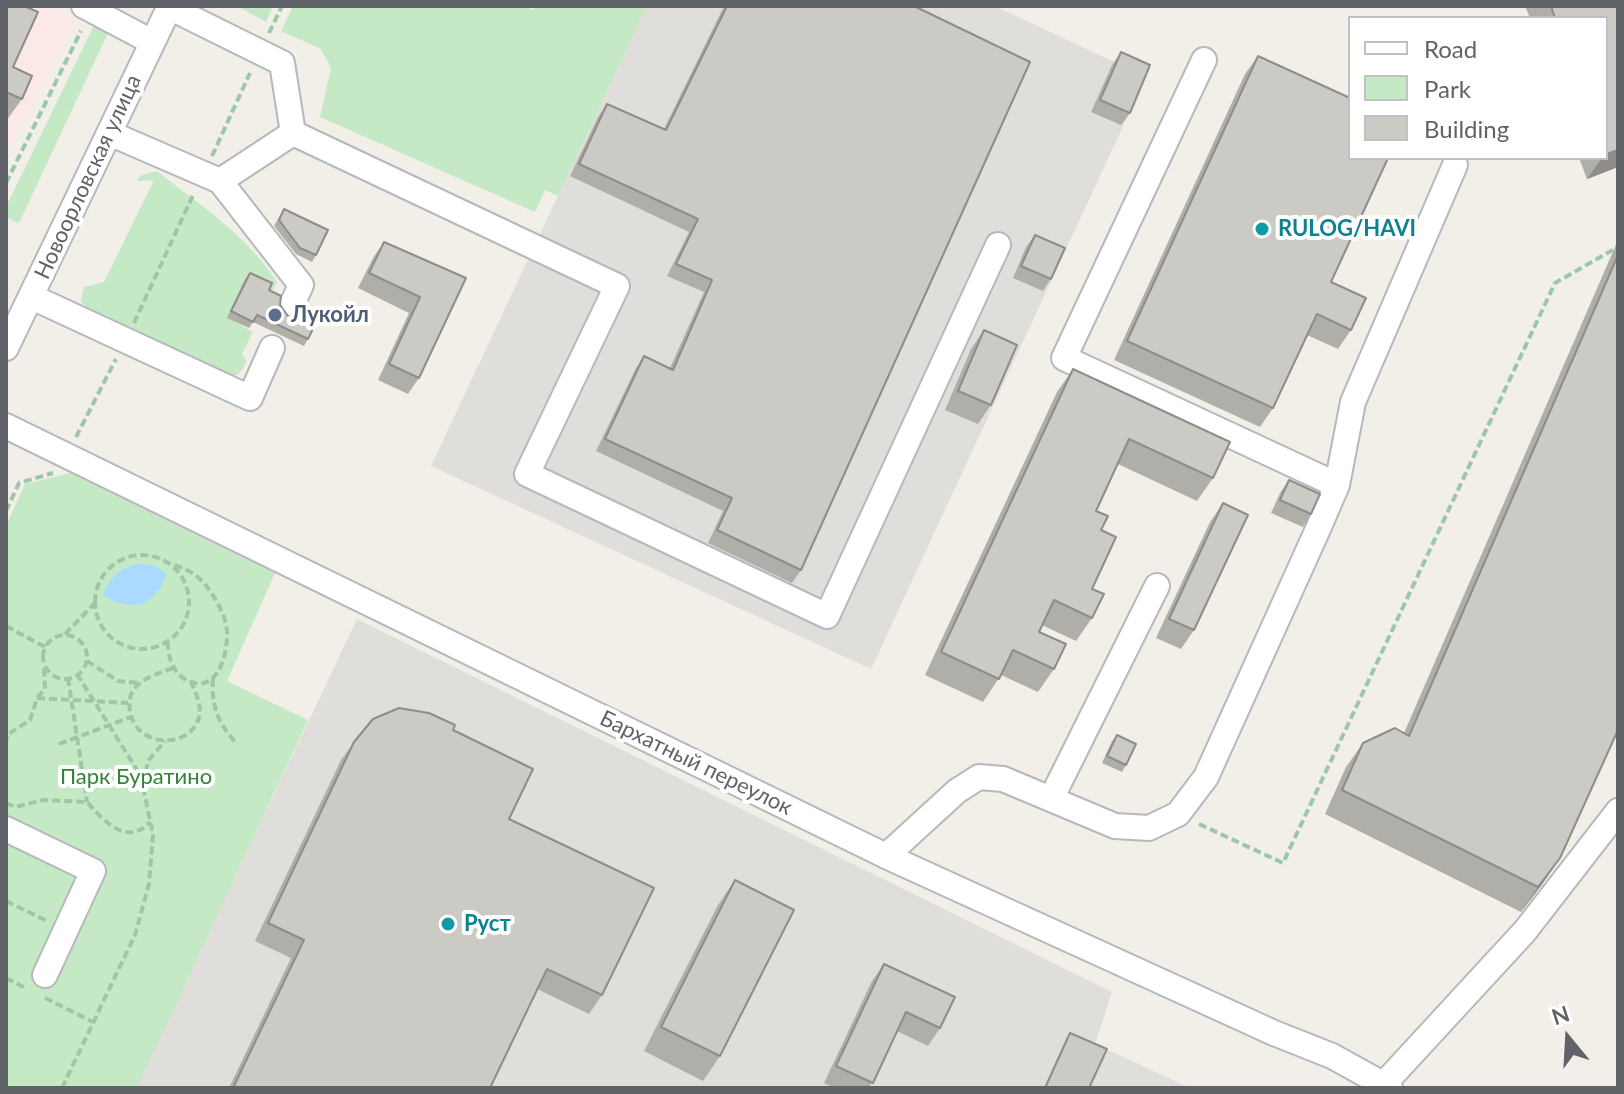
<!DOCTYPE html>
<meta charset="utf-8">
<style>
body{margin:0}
#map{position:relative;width:1624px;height:1094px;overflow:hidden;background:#f1efe8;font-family:Lato,sans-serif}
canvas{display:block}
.frame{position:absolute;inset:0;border:8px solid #5f6368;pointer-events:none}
.legend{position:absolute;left:1348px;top:16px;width:260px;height:144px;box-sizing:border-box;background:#fff;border:2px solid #bfc1c3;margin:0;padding:10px 14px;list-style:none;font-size:24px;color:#5f6368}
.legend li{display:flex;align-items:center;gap:16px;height:40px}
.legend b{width:40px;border:2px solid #bfc1c3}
.north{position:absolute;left:1528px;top:998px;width:80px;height:80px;-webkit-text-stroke:6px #fff;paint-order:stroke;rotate:342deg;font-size:22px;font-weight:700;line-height:32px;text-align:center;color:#5f6368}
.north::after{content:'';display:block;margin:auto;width:28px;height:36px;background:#5f6368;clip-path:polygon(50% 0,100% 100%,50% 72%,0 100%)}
</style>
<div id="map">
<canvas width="1624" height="1094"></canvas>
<div class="frame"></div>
<ul class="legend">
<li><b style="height:10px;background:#fff"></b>Road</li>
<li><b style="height:22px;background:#c5e8c5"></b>Park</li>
<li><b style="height:22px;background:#cccac5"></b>Building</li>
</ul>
<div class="north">N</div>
</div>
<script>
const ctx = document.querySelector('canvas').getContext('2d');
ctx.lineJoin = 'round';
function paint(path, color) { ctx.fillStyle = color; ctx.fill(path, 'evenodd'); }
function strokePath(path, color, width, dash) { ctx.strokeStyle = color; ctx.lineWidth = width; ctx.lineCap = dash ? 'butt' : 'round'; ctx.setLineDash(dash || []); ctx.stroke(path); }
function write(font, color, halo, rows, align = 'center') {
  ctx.font = font + ' Lato,sans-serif'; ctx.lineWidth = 8; ctx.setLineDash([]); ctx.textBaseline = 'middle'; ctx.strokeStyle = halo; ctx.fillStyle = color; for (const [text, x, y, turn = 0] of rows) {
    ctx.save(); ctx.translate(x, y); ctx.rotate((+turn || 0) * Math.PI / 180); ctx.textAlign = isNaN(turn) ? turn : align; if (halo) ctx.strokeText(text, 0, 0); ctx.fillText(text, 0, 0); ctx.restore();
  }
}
const industrial = new Path2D(`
 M647 6H995L1146 77 871 669 431 466Z
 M357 619 1112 992 1095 1044 1190 1088H135Z`);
const medical = new Path2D(`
 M6 6H29L36 9 38 6H46L77 18 6 154Z`);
const green = new Path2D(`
 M237 6H273L266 22Z
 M293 6H524L532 10 535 6H647L558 196 545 190 535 212 320 117 331 68 321 49 281 31Z
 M97 19 109 31 19 223 6 217V207Z
 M152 172H158C201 206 247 235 277 282L273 290 267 289 227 317 253 332 242 354 246 361C243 370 240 375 230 377L89 312 81 301 84 287 104 282 154 180 137 181 140 176Z
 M70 473 275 573 227 681 308 720 137 1088H6V526L25 484Z`);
const water = new Path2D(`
 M136 564 153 565 167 574C155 606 132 614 103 595 110 577 118 570 136 564Z`);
const path = new Path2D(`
 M269 33 282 6
 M212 156 250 73
 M6 183 81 31
 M134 323 194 193
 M76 437 116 359
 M6 511 19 483 53 473
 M95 602a47 47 0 1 1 94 0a47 47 0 1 1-94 0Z
 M6 626 45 647
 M65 634 94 604
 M43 657a22 22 0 1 1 44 0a22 22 0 1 1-44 0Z
 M167 642C169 650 169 660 173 666 176 673 184 680 191 682 219 692 228 652 227 631 226 621 222 611 217 602 205 581 195 571 171 564
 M87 661 118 681 139 683
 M173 668C151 676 125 683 130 711 136 751 197 749 200 712 200 702 195 691 191 682
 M77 674 144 781
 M68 678 87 802
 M213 679C211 706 218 723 236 743
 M37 698 128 703
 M6 744 7 735 30 720 37 698 45 689 44 666
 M59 744 131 717
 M6 803 15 807 43 800 87 802C104 821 127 847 150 822
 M1199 824 1283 863 1555 283 1618 247
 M6 901 47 921
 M6 978 27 989
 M45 998 93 1022
 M62 1088 135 935 149 884 153 835 143 787 148 761 165 741`);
const minor = new Path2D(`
 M84 6 152 42
 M1204 60 1064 358 1337 485
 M109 133 220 181 293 133 282 63 169 7
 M293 133 617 286 527 474 827 616 998 245
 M220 181 301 285 290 309
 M32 297 250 398 272 348
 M6 348 170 6
 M6 426 886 856 1274 1033 1332 1056 1390 1088
 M1051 799 1157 586
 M6 829 93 871 45 975
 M886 856 957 791 979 777 1003 779 1115 826 1149 828 1178 814 1206 777 1318 529 1337 485 1353 402 1455 165
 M1384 1084 1525 931 1618 811`);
const wall = new Path2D(`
 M6 6 13 67 22 99 6 121Z
 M724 6H914L801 570 792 583 708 543 723 511 596 451 636 368 644 356 670 368 704 292 667 276 689 232 570 176 598 117 607 104 664 129Z
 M1525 6H1618V167L1587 179 1579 158H1606V18H1530Z
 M1121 52 1130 113 1121 125 1091 112 1112 65Z
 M1258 56 1331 282 1351 330 1338 349 1307 335 1273 408 1260 427 1114 360 1245 74Z
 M284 209 316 255 312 262 296 254 274 226Z
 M1035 235 1051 279 1043 291 1013 278 1026 247Z
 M1618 240V730L1543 883 1521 912 1325 814 1346 767 1363 743 1404 733Z
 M384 242 466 278 419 378 408 394 378 380 409 313 358 288 373 258Z
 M250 273 269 290 288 316 308 339 304 346 253 322 249 328 227 318 245 279Z
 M984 330 991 405 978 424 945 410 971 349Z
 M1073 369 1213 478 1197 501 1118 464 1096 511 1101 530 1092 589V618L1076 641 1042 625 1039 632 1054 669 1038 692 1001 675 983 702 925 675 1057 392Z
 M1289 480 1311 514 1303 527 1271 513 1280 493Z
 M1223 503 1194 630 1181 649 1156 638 1210 522Z
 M453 730 509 819 602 995 589 1014 537 989 490 1088H229L291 958 255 941 341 760 354 742Z
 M1117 735 1126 765 1122 772 1102 763 1112 741Z
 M735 880 720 1056 703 1081 644 1051 718 905Z
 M884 964 940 1028 928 1046 897 1031 869 1088H834L824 1083 872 981Z
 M1070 1033 1089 1088H1044L1066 1039Z`);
const shadedWall = new Path2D(`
 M1618 150V167L1587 179 1602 158H1606V154Z
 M1560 858 1543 883 1521 912 1538 887Z`);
const building = new Path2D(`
 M6 6H24L38 12 13 67 32 76 22 99 6 92Z
 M727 6H914L1030 62 801 570 717 530 732 498 605 439 644 356 673 370 712 280 676 264 698 219 579 164 607 104 666 130Z
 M1551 6H1618V150L1606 154V18H1555Z
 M1121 52 1150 65 1130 113 1100 100Z
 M1258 56 1350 98V158H1388L1331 282 1366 298 1351 330 1317 314 1273 408 1127 341Z
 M284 209 328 230 316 255 300 248 279 220Z
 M1035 235 1065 248 1051 279 1021 266Z
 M384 242 466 278 419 378 389 364 420 297 369 273Z
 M1618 255V730L1560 858 1538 887 1342 790 1363 743 1395 728 1409 736Z
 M250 273 272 283 269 290 281 296 280 305 288 316 297 317 308 309 320 314 308 339 257 315 253 322 231 311Z
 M984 330 1017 345 991 405 958 391Z
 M1073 369 1230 442 1213 478 1129 439 1096 511 1108 516 1101 530 1116 537 1092 589 1104 594 1092 618 1054 600 1039 632 1066 644 1054 669 1013 650 999 679 941 652Z
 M1289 480 1320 494 1311 514 1280 500Z
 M1223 503 1248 515 1194 630 1169 619Z
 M399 708 429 713 455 725 453 730 533 769 509 819 654 888 602 995 547 969 490 1088H233L304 940 268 923 354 742 373 719Z
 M1117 735 1136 744 1126 765 1107 756Z
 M735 880 794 910 720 1056 661 1027Z
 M884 964 955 997 940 1028 906 1012 873 1083 836 1066Z
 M1070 1033 1107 1049 1089 1088H1045Z`);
const markers = [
 [1262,229,8,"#0f9aa8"],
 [275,315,8,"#5c6f8a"],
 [448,924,8,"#0f9aa8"]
];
const streetNames = [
 ["Новоорловская улица",88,177,-65],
 ["Бархатный переулок",696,763,26]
];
const cultureNames = [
 ["RULOG/HAVI",1278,229],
 ["Руст",464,924]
];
const serviceNames = [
 ["Лукойл",291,315]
];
const parkNames = [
 ["Парк Буратино",136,777]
];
paint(industrial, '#e0deda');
paint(medical, '#fce8e6');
paint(green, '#c5e8c5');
paint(water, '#aadaff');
strokePath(minor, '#b5b8bc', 28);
strokePath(path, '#9cc7a9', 4, [8, 4]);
strokePath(minor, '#fff', 24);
paint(wall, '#afaea9');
paint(shadedWall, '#8f8d8a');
paint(building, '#cccac5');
strokePath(building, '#8f8d8a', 2);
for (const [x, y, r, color] of markers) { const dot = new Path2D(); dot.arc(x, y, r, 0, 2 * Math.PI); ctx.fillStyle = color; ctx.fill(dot); strokePath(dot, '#fff', 3); }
write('22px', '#5f6368', '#fff', streetNames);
write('bold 22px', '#0d838f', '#fff', cultureNames, 'left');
write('bold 22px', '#4e5e75', '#fff', serviceNames, 'left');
write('22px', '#348238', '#fff', parkNames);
</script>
